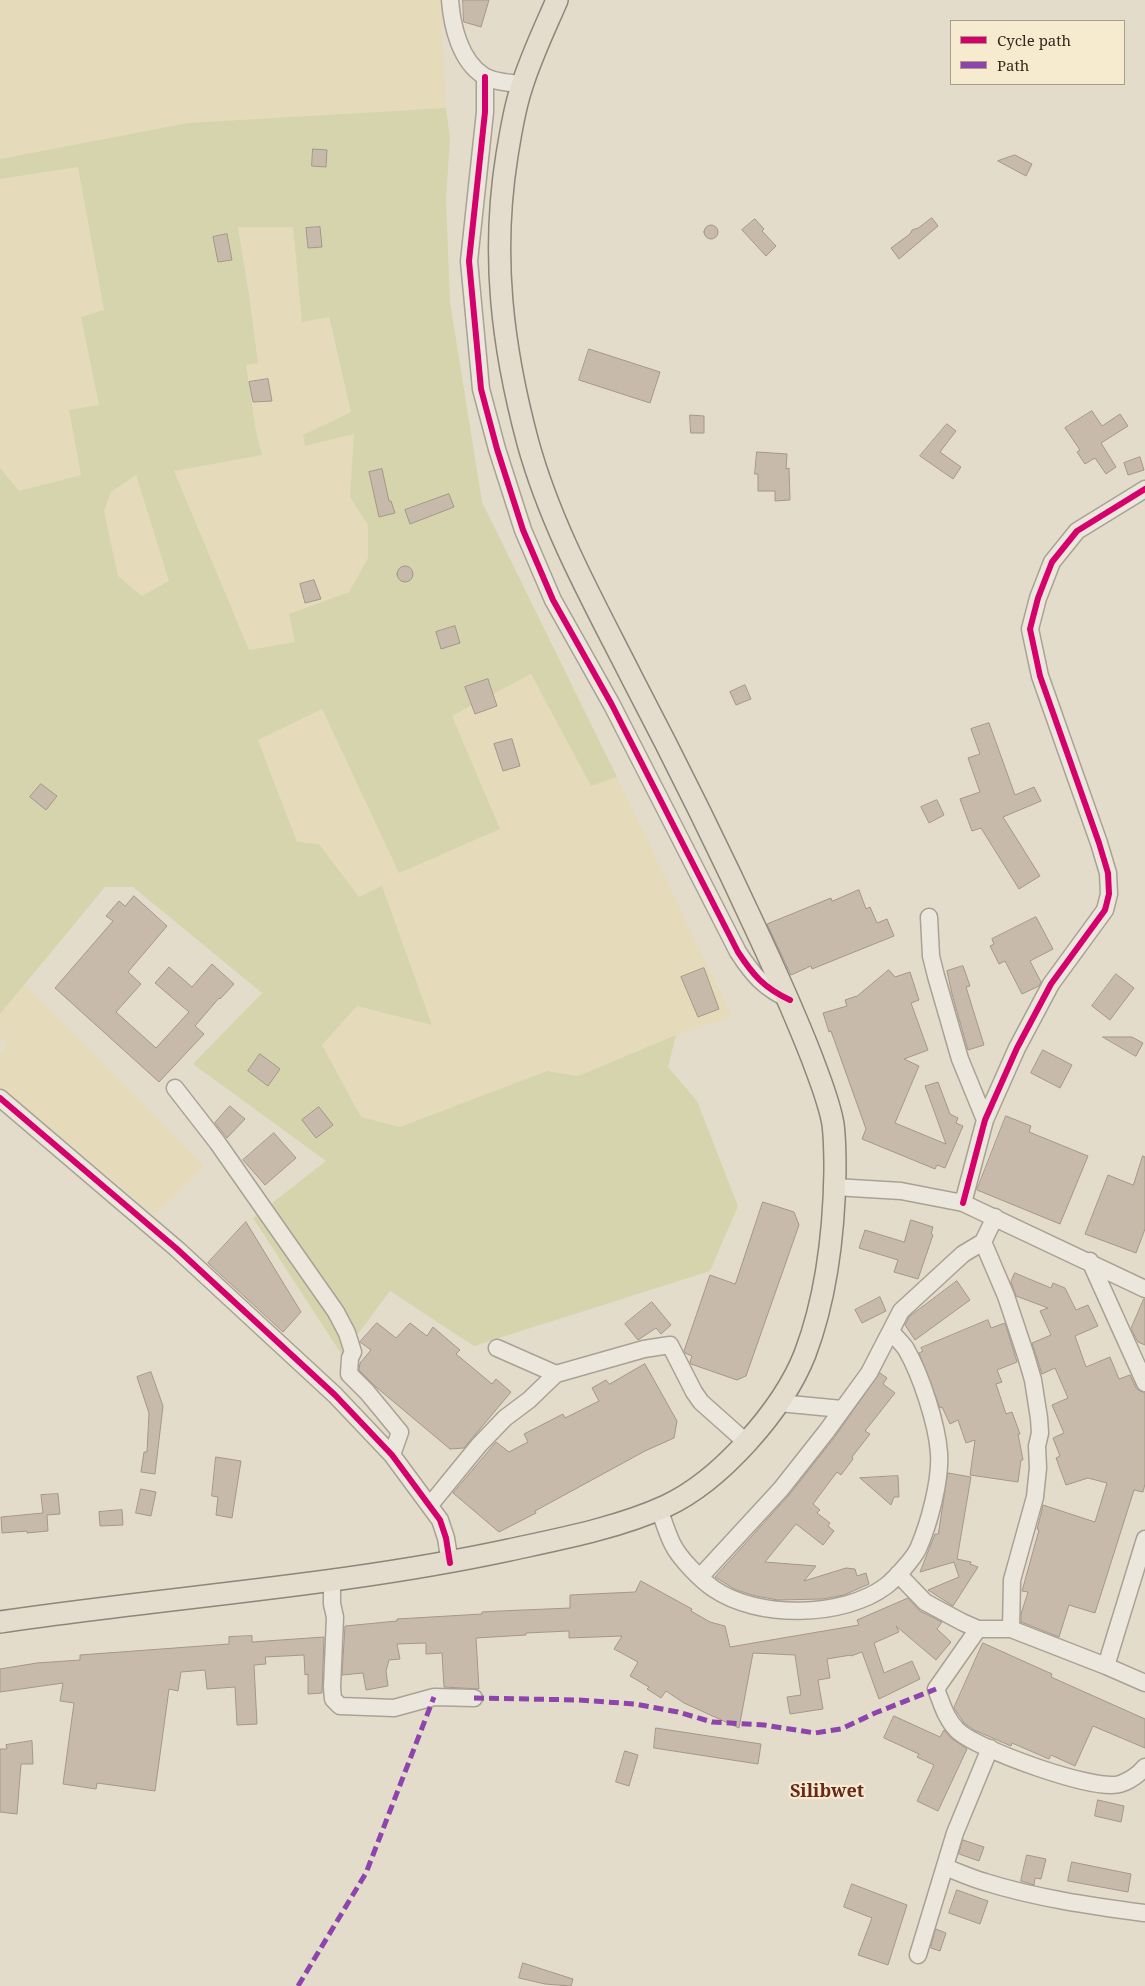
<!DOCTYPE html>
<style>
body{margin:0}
#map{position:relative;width:1145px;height:1986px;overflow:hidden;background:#e4dcca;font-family:"Noto Serif",serif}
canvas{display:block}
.legend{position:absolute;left:950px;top:20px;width:175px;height:65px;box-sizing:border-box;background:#f6eacf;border:1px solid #aa9d87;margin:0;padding:6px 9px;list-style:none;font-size:15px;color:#37291c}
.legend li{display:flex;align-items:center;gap:10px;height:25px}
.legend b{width:25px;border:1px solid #aa9d87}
</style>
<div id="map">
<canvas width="1145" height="1986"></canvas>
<ul class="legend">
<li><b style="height:6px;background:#d6006c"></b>Cycle path</li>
<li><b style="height:6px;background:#8e44ad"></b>Path</li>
</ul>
</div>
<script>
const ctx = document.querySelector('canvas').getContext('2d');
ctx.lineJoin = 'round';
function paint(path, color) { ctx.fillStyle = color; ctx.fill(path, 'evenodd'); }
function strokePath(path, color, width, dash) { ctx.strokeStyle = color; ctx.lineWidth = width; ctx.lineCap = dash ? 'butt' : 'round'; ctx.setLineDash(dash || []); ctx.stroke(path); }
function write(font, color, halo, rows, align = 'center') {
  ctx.font = font + ' "Noto Serif",serif'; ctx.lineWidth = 4.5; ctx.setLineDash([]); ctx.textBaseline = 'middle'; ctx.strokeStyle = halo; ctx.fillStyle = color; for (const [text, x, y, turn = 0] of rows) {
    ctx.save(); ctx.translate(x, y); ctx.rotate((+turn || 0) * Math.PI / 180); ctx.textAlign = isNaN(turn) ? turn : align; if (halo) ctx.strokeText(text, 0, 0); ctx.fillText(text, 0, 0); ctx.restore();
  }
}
const farmland = new Path2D(`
 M0 0H441L446 108 188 123 0 159Z
 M78 167 104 311 81 317 99 405 69 410 81 475 19 491 0 468V179Z
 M238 227H293L302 322 328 317 351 412 303 435 305 445 355 434 350 497 368 525V558L349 592 289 614 295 642 248 651 173 471 262 455 256 431 246 364 258 362 250 294Z
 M136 475 169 581 142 596 118 576 104 511 111 492Z
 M531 674 591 786 617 777 732 1017 676 1035 578 1076 547 1071 400 1127 361 1117 322 1045 357 1006 432 1025 382 886 359 897 319 844 297 842 258 740 321 708 399 872 452 716Z
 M25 984 204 1166 155 1215 0 1087V1053L7 1045 0 1037V1014Z`);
const green = new Path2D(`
 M446 108 450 139 446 199 450 302 482 502 617 777 591 786 531 674 452 716 500 829 399 873 322 709 258 740 297 842 319 844 359 897 382 886 432 1025 357 1006 322 1045 361 1117 400 1127 547 1071 578 1076 676 1035 668 1067 697 1101 738 1206 710 1271 474 1346 390 1291 342 1355 253 1218 326 1161 193 1064 262 993 133 887H105L0 1014V468L19 491 81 475 69 410 99 405 81 317 104 310 78 167 0 179V159L188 123ZM238 227H293L302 322 329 317 351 412 303 435 305 446 354 434 350 497 368 525V558L349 592 289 614 295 642 249 650 174 471 262 455 256 431 246 365 258 363 249 294ZM136 475 169 581 142 596 118 576 104 511 111 492Z`);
const building = new Path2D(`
 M463 0H489L481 27 464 22Z
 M313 149 327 150 326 167 312 166Z
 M1015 155 1032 164 1026 176 998 161Z
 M932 218 938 226 899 259 891 248 910 234 912 230 918 228Z
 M755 219 764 229 762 231 776 246 766 256 742 230Z
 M704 232a7 7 0 1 1 14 0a7 7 0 1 1-14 0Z
 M320 227 322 247 308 248 306 228Z
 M227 234 232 260 218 262 213 237Z
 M589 349 660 372 650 403 579 380Z
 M268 379 272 401 253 402 249 382Z
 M1092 411 1102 426 1120 414 1128 426 1101 443 1116 467 1106 474 1095 458 1085 464 1077 452 1080 450 1065 428Z
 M690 415 704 416V433H691Z
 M947 424 956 431 940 452 961 467 953 479 920 456Z
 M757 452 787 454 786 469 789 468 790 500 775 501V491H758V474H755Z
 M1140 457 1144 470 1128 475 1124 463Z
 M382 469 389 501H391L395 513 379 517 369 472Z
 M449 494 454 507 410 524 405 510Z
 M397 574a8 8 0 1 1 16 0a8 8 0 1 1-16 0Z
 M314 580 321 599 305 603 300 584Z
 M455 626 460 643 441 649 436 632Z
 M488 679 497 706 475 714 465 687Z
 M745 685 751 699 736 705 730 692Z
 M989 723 1015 795 1034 787 1041 801 1003 817 1040 876 1019 889 981 828 972 831 960 799 980 792 968 758 980 754 971 729Z
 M512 739 520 766 503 771 494 744Z
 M41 784 57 796 46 810 30 797Z
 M937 800 944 815 929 823 921 807Z
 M859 890 866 909 870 907 877 923 887 919 894 936 812 969 811 966 791 975 767 924 831 898 832 901Z
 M134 896 167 926 128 972 141 984 116 1012 156 1048 189 1012 155 983 169 967 192 987 212 964 234 984 220 999 219 998 195 1026 204 1034 159 1082 55 988 113 921 106 916 119 901 125 906Z
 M1036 917 1053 949 1030 961 1041 982 1039 986 1022 994 1005 961 999 964 990 946 994 944 992 939Z
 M963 966 970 986 966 987 984 1045 968 1050 952 994 947 971Z
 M704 968 719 1009 698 1017 681 977Z
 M889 970 895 977 910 972 919 1000 911 1003 928 1050 904 1059 919 1066 895 1123 946 1144 925 1086 938 1082 950 1114 958 1118 956 1123 963 1126 945 1168 937 1165 935 1169 862 1139 866 1129 831 1031 829 1032 823 1013 847 1006 845 1000 857 996Z
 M1116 974 1134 988 1110 1020 1092 1006Z
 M1103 1037H1132L1143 1043 1136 1056Z
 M1043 1050 1072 1065 1060 1088 1031 1073Z
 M260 1054 280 1069 268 1086 248 1071Z
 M230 1106 245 1119 227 1138 215 1123Z
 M319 1107 333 1125 316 1138 302 1120Z
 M1006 1116 1031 1126 1029 1132 1088 1156 1060 1224 977 1190Z
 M274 1133 296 1158 265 1185 243 1160Z
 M1143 1156 1145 1157V1229L1136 1253 1085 1234 1108 1175 1133 1185Z
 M763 1202 794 1212 799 1225 746 1376 737 1380 691 1364 690 1362 692 1356 685 1353 684 1351 710 1275 735 1284Z
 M911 1220 933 1227 931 1234 933 1235 918 1279 894 1272 898 1260 859 1248 865 1230 904 1242Z
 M246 1222 301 1312 283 1332 208 1263Z
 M1015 1273 1051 1288 1053 1283 1065 1288 1076 1310 1088 1305 1098 1326 1075 1336 1086 1367 1110 1357 1119 1379 1130 1375 1136 1388 1140 1391 1145 1393V1484L1143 1492 1134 1490 1095 1613 1069 1605 1059 1637 1021 1622V1614L1028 1592 1022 1591 1039 1530 1037 1529 1041 1514 1043 1505 1095 1522 1107 1483 1088 1478 1066 1485 1056 1458 1060 1456 1053 1438 1064 1433 1052 1405 1068 1398 1055 1368 1042 1374 1032 1343 1051 1335 1040 1311 1048 1308 1016 1296 1011 1282Z
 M957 1281 970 1300 915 1340 905 1325 909 1317Z
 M880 1297 886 1311 862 1323 855 1310Z
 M1144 1299H1145V1345L1138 1342 1131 1329Z
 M652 1302 671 1325 661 1334 656 1328 638 1340 625 1324Z
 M988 1320 991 1328 1005 1323 1017 1362 997 1370 1002 1382 996 1384 1006 1414 1012 1412 1020 1434H1018L1023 1460H1021L1018 1482 970 1475 975 1440 966 1443 958 1420 950 1424 942 1407 940 1408 919 1353 923 1351 921 1348Z
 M377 1323 396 1338 410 1323 427 1336 433 1327 460 1350 456 1354 492 1384 496 1379 511 1392 464 1448 450 1449 376 1387 359 1370 360 1363 371 1350 360 1342Z
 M645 1364 677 1421 674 1438 645 1451 535 1511 536 1513 499 1532 453 1493 496 1442 509 1452 528 1442 524 1434 563 1414 565 1418 599 1401 592 1388 606 1380 609 1384Z
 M151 1372 163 1406 155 1474 141 1472 144 1452H147L149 1413 137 1377Z
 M880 1373 887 1378 883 1384 895 1393 865 1431 870 1434 852 1457 853 1459 841 1475 837 1472 813 1504 820 1510 817 1513 830 1523 828 1526 834 1531 823 1545 796 1524 765 1562 816 1566 804 1581 846 1568 855 1569 857 1576 866 1573 869 1584 844 1595 823 1599 778 1600 756 1596 736 1590 715 1577 789 1495 834 1438Z
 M216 1457 241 1461 232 1518 216 1515 218 1497 212 1496Z
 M948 1473 971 1477 957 1559 971 1562 970 1564 978 1567 953 1606 928 1590 959 1577 954 1562 920 1572 935 1534H938Z
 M898 1476 899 1497H894L891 1505 860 1478Z
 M141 1489 156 1492 151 1516 136 1513Z
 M58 1494 60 1514 47 1515 48 1531 27 1533V1531L2 1533 1 1517 43 1513 41 1495Z
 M122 1510 123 1525 100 1526 99 1512Z
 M641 1581 692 1609 691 1611 710 1622 725 1626 730 1647 859 1625 857 1620 908 1598 920 1611 942 1622 937 1629 951 1642 936 1660 896 1626 899 1632 874 1643 884 1673 912 1661 920 1679 879 1699 862 1652 851 1656V1655L827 1659 830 1678 818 1680 823 1709 790 1714 787 1697 801 1695 795 1655 753 1653 739 1728 684 1703 666 1691 661 1698 647 1689 649 1687 630 1676 638 1662 614 1649 622 1636 569 1638V1631L526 1633V1635L476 1638 479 1689 444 1687 442 1653 426 1654V1643L397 1644 400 1659 389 1660 386 1671 388 1686 366 1690 363 1673 342 1675 345 1626 397 1621V1619L482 1614V1612L500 1611 570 1608V1595L635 1592Z
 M252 1636V1642L324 1637 322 1693 308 1694V1674L305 1675 304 1655 265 1657 266 1664 254 1665 257 1724 237 1725 235 1687 207 1689 205 1670 181 1672 178 1691 169 1689 155 1791 97 1783 96 1789 63 1784 74 1703 60 1701 63 1683 0 1692V1669L37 1663 80 1660V1655L229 1644V1637Z
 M983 1643 1052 1674 1051 1677 1145 1719V1748L1093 1726 1075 1766 1051 1755 1049 1759 1012 1743 1011 1746 974 1730 964 1723 954 1708Z
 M894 1716 940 1737 944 1730 951 1738 967 1749 938 1811 917 1801 934 1765 917 1757 919 1754 884 1738Z
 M656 1728 761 1744 758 1764 654 1748Z
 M32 1741 33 1764H21L17 1814 0 1812V1749H7L6 1745Z
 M625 1751 638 1755 629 1786 616 1782Z
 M1098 1800 1124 1806 1121 1822 1095 1816Z
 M963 1840 984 1847 979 1861 959 1854Z
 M1027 1855 1046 1859 1041 1879 1035 1878 1034 1885 1021 1881Z
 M1072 1862 1131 1874 1128 1892 1068 1881Z
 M852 1884 907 1905 888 1965 858 1955 872 1918 844 1907Z
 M957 1890 988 1901 980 1924 949 1913Z
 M936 1929 946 1933 940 1951 931 1948Z
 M523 1963 573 1979 571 1986 545 1984 519 1978Z`);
const minor = new Path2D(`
 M450 0C452 26 460 61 484 76 494 82 511 83 522 84
 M485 77V112L469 261 481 389 497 449 523 530 553 600 612 705 738 952C753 975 764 988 790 1000
 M929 917 931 956 936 976 960 1059 985 1120
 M175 1088 217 1142 336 1312 347 1333 353 1352 350 1358 349 1374 367 1392 400 1432 392 1455
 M0 1098 177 1249 335 1395 392 1455 440 1520 446 1538 450 1563
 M835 1187 901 1191 963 1203 1145 1289
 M963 1203 985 1120 1017 1048 1051 984 1105 910 1109 894 1108 873 1099 843 1040 676 1030 629 1038 598 1052 562 1077 531 1145 489
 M983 1242 1006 1296 1026 1356 1033 1380 1039 1418 1040 1433 1037 1446 1038 1468 1035 1497 1012 1580 1011 1629
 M1090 1261 1145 1383
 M497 1348 556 1374
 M779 1403 842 1409
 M430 1505 479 1445 505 1418 529 1400 556 1374 644 1349 670 1345 694 1392 701 1402 747 1443
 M659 1510C664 1521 667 1534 673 1545 680 1559 701 1580 714 1589 758 1619 843 1618 886 1586 895 1579 913 1559 918 1549 929 1524 941 1480 939 1453 937 1424 921 1375 906 1349 902 1343 896 1338 892 1332
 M898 1574 925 1602 962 1622 978 1629H1011L1106 1666 1145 1683
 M700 1577 781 1489 826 1432 869 1373 901 1311 963 1254 983 1242 995 1217
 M332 1582V1604L335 1617 332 1687 333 1699 340 1706 394 1708 434 1697 474 1698
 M978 1629 936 1689C942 1704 946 1719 957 1730 976 1749 1095 1792 1120 1784 1129 1781 1139 1774 1145 1767
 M1106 1666 1145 1539
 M945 1867C958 1872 971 1878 985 1882 1036 1898 1091 1906 1144 1913
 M918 1955 955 1833 990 1748`);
const major = new Path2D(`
 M0 1622C169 1597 341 1586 509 1550 560 1539 618 1528 666 1506 720 1481 783 1410 805 1354 827 1296 834 1233 835 1171 835 1155 835 1140 833 1124 829 1101 820 1080 812 1058 796 1017 779 979 761 940 720 851 677 764 632 678 593 601 551 526 528 443 502 346 491 255 507 155 511 132 514 109 522 86 531 57 545 28 557 0`);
const quiet = new Path2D(`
 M474 1698 579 1700 635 1704 678 1712 712 1722 764 1725 815 1733 841 1729 875 1713 936 1689
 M298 1986 366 1873 434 1697`);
const cycleway = new Path2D(`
 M485 77V112L469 261 481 389 497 449 523 530 553 600 612 705 738 952C753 975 764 988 790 1000
 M0 1098 177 1249 335 1395 392 1455 440 1520 446 1538 450 1563
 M963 1203 985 1120 1017 1048 1051 984 1105 910 1109 894 1108 873 1099 843 1040 676 1030 629 1038 598 1052 562 1077 531 1145 489`);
const districtNames = [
 ["Silibwet",827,1792]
];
paint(farmland, '#e5dbba');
paint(green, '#d5d4ac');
paint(building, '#c8baab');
strokePath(building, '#a4978a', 1);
strokePath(minor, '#a9a194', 19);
strokePath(major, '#8e867b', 24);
strokePath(minor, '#ece7dd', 16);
strokePath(major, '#e4dccd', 21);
strokePath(quiet, '#8e44ad', 5, [10, 5]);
strokePath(cycleway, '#d6006c', 6);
write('bold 18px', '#65281a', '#f6eacf', districtNames);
</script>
